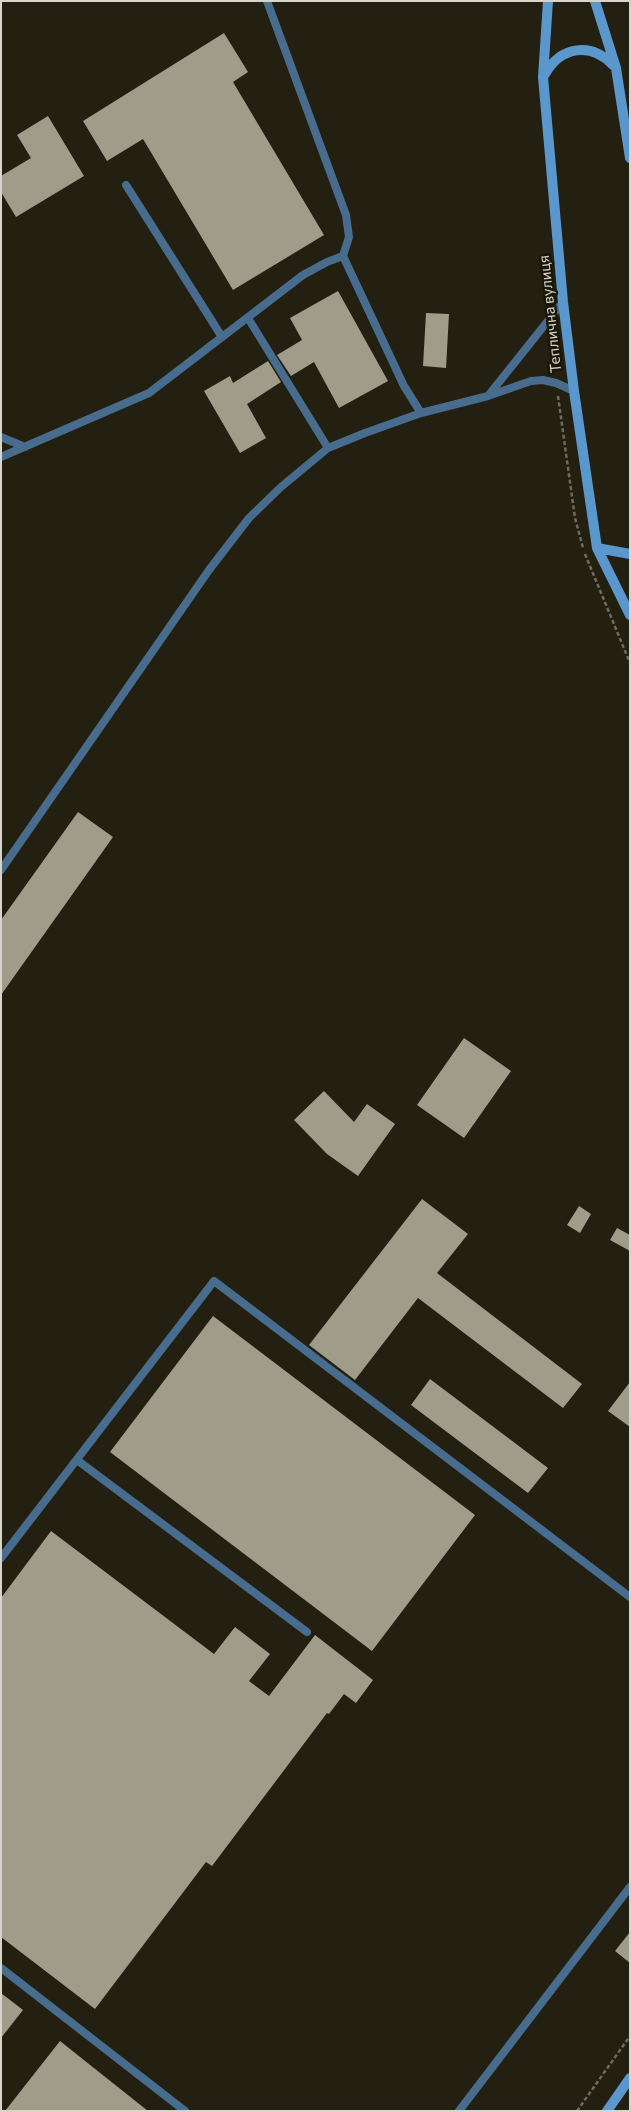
<!DOCTYPE html>
<meta charset="utf-8">
<style>
body{margin:0}
#map{position:relative;width:631px;height:2112px;overflow:hidden;background:#232011;font-family:Commissioner,sans-serif}
canvas{display:block}
.frame{position:absolute;inset:0;border:2px solid #d6d5cb;pointer-events:none}
</style>
<div id="map">
<canvas width="631" height="2112"></canvas>
<div class="frame"></div>
</div>
<script>
const ctx = document.querySelector('canvas').getContext('2d');
ctx.lineJoin = 'round';
function paint(path, color) { ctx.fillStyle = color; ctx.fill(path, 'evenodd'); }
function strokePath(path, color, width, dash) { ctx.strokeStyle = color; ctx.lineWidth = width; ctx.lineCap = dash ? 'butt' : 'round'; ctx.setLineDash(dash || []); ctx.stroke(path); }
function write(font, color, halo, rows, align = 'center') {
  ctx.font = font + ' Commissioner,sans-serif'; ctx.lineWidth = 5; ctx.setLineDash([]); ctx.textBaseline = 'middle'; ctx.strokeStyle = halo; ctx.fillStyle = color; for (const [text, x, y, turn = 0] of rows) {
    ctx.save(); ctx.translate(x, y); ctx.rotate((+turn || 0) * Math.PI / 180); ctx.textAlign = isNaN(turn) ? turn : align; if (halo) ctx.strokeText(text, 0, 0); ctx.fillText(text, 0, 0); ctx.restore();
  }
}
const building = new Path2D(`
 M224 33 248 72 233 82 324 235 233 290 143 139 107 161 83 121Z
 M48 116 84 176 16 217 1 192V176L31 158 17 135Z
 M338 291 388 381 339 408 314 362 291 376 277 355 302 340 290 318Z
 M426 313 449 314 446 368 423 366Z
 M268 361 281 382 247 404 266 438 240 453 204 391 230 376 233 383Z
 M78 812 113 837 1 995V920Z
 M464 1038 511 1071 464 1138 417 1105Z
 M324 1091 354 1122 367 1104 395 1124 358 1176 327 1154 294 1120Z
 M422 1199 468 1234 437 1273 582 1384 563 1408 418 1298 355 1380 309 1345Z
 M579 1206 591 1214 580 1233 567 1225Z
 M617 1228 630 1235V1251L610 1240Z
 M213 1316 475 1515 372 1651 110 1452Z
 M430 1379 548 1468 528 1493 411 1405Z
 M630 1382V1427L608 1411Z
 M51 1531 214 1654 235 1627 270 1654 249 1681 269 1696 315 1635 373 1680 356 1703 344 1694 329 1714 327 1713 212 1866 206 1862 95 2009 1 1937V1598Z
 M630 1932V1963L615 1951Z
 M1 1993 23 2010 1 2038Z
 M60 2041 148 2111H5Z`);
const path = new Path2D(`
 M558 396 575 518 583 548
 M585 554 630 663
 M577 2111 630 2036`);
const lane = new Path2D(`
 M267 1 346 215 349 237 343 256 404 386 421 413 488 396 531 381 543 380 556 383 574 391
 M126 185 222 337
 M248 318 328 448
 M488 396 563 302
 M1 437 25 447
 M1 457 149 393 303 275 327 262 343 256
 M1 870 209 570 249 518 281 487 328 448 365 433 421 413
 M77 1460 307 1632
 M1 1558 214 1281 630 1597
 M1 1968 185 2111
 M459 2111 630 1887`);
const secondary = new Path2D(`
 M548 1 543 77 563 302 574 391 597 548 630 615
 M595 1 616 68 630 158
 M545 74C561 46 591 42 613 65
 M597 548 630 554
 M607 2111 630 2078`);
const streetNames = [
 ["Теплична вулиця",550,314,-96]
];
paint(building, '#9f9c89');
strokePath(path, '#6e6c5f', 2.5, [4, 2.5]);
strokePath(lane, '#476c8d', 8);
strokePath(secondary, '#5a97cc', 10);
write('15px', '#d6d5cb', '#1a1708', streetNames);
</script>
